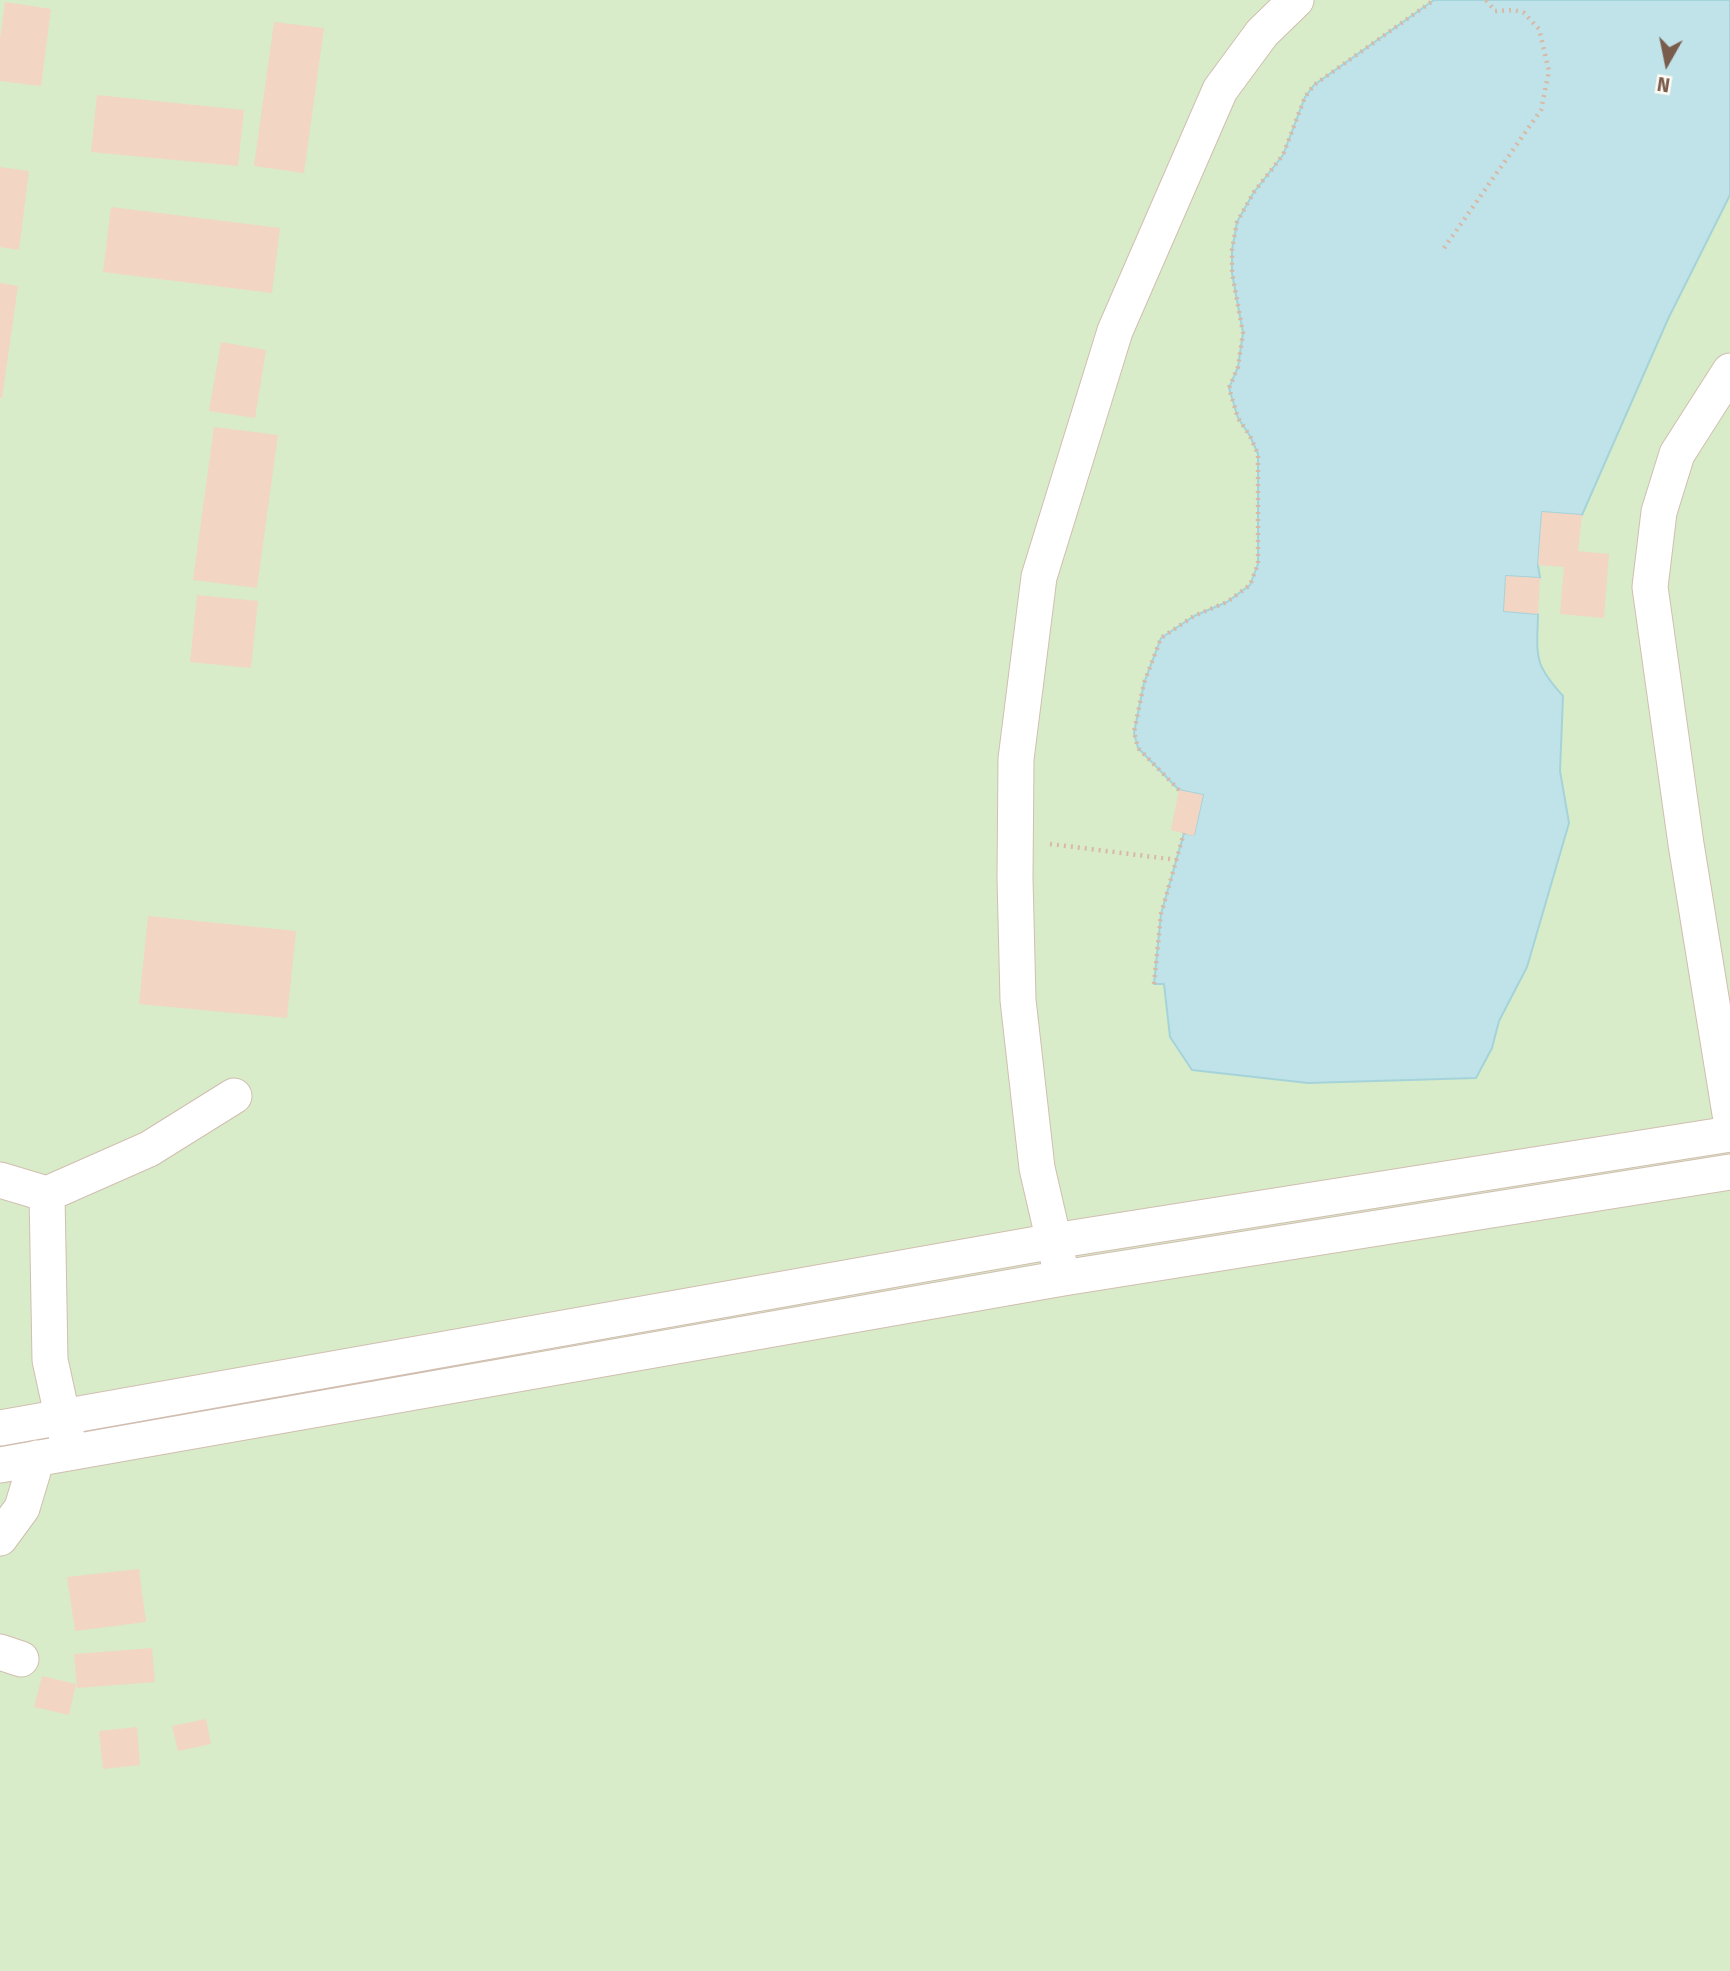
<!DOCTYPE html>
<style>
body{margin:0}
#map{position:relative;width:1730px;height:1971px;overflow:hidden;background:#fdf6ec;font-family:"Fira Sans",sans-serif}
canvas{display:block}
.north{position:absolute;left:1632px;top:28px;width:70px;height:70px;-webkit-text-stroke:5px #fffaf3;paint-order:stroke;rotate:189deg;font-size:19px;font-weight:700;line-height:28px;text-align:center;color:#7a5c4d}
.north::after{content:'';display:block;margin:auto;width:24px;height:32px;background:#7a5c4d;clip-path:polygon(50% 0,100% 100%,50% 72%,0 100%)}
</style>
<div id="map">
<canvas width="1730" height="1971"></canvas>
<div class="north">N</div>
</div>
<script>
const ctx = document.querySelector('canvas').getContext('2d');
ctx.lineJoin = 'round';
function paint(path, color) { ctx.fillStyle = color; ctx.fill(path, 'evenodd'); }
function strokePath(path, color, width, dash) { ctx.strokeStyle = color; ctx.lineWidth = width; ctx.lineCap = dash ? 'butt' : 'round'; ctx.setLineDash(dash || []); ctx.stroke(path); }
const green = new Path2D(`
 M0 0H1730V1971H0Z`);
const water = new Path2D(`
 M1434 0H1730V195L1668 319 1582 515 1542 512 1538 565 1540 578 1506 576 1504 611 1538 614C1537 657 1533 663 1563 696L1560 771 1569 823 1527 967 1499 1021 1492 1048 1476 1078 1308 1083 1192 1070 1170 1037 1164 984H1154L1161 914 1184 833 1194 835 1203 795 1179 790 1138 748 1134 733 1144 683 1161 638 1194 616 1227 602 1250 585 1258 564V454L1250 436 1238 418 1229 388 1238 367 1243 333 1232 273V250L1237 222 1254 192 1283 155 1305 97 1314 85Z`);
const building = new Path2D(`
 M5 2 51 9 41 86 0 81V39Z
 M274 22 324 28 304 173 254 166Z
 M97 95 244 110 238 166 91 152Z
 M0 167 29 171 19 250 0 247Z
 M111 207 280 228 272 293 103 272Z
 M0 283 18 286 2 398H0Z
 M221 342 266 350 255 418 209 411Z
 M214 427 278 435 257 588 193 580Z
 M1542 512 1582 515 1578 551 1609 554 1604 618 1560 614 1564 567 1538 565Z
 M1506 576 1540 578 1538 614 1504 611Z
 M197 595 258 601 251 668 190 662Z
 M1179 790 1203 795 1194 836 1171 830Z
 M148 916 296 931 287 1018 139 1004Z
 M139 1569 146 1622 75 1631 67 1577Z
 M152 1648 155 1682 77 1688 74 1654Z
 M42 1676 76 1684 69 1715 34 1707Z
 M206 1719 211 1744 178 1751 172 1726Z
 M137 1727 140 1765 103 1769 99 1731Z`);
const path = new Path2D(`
 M1444 248 1541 110 1549 71 1539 29 1524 13 1514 10 1495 11 1486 0
 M1179 790 1138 748 1134 732 1144 683 1161 638 1194 616 1227 602 1250 585 1258 564V454L1250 436 1238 418 1229 388 1238 367 1243 333 1232 273V250L1237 222 1254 192 1283 155 1305 97 1314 85 1434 0
 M1050 844 1178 860
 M1154 984 1161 914 1184 833`);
const street = new Path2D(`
 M1730 371 1677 454 1659 512 1650 587 1686 844 1730 1114
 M0 1180 47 1194 50 1360 67 1438
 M47 1194 149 1149 234 1096
 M1059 1263 1037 1168 1018 1000 1015 878 1016 759 1039 577 1115 331 1220 90 1262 33 1296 0
 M0 1428 1054 1241 1730 1134
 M0 1465 1063 1278 1730 1172
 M0 1538 22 1508 37 1458
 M0 1652 21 1659`);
paint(green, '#d8ecc9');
paint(water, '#bfe3e8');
strokePath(water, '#a5d3da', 2);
paint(building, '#f3d5c3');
strokePath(street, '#d1beb0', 37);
strokePath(path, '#d9b8a5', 4.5, [2, 5]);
strokePath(street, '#fff', 35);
</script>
